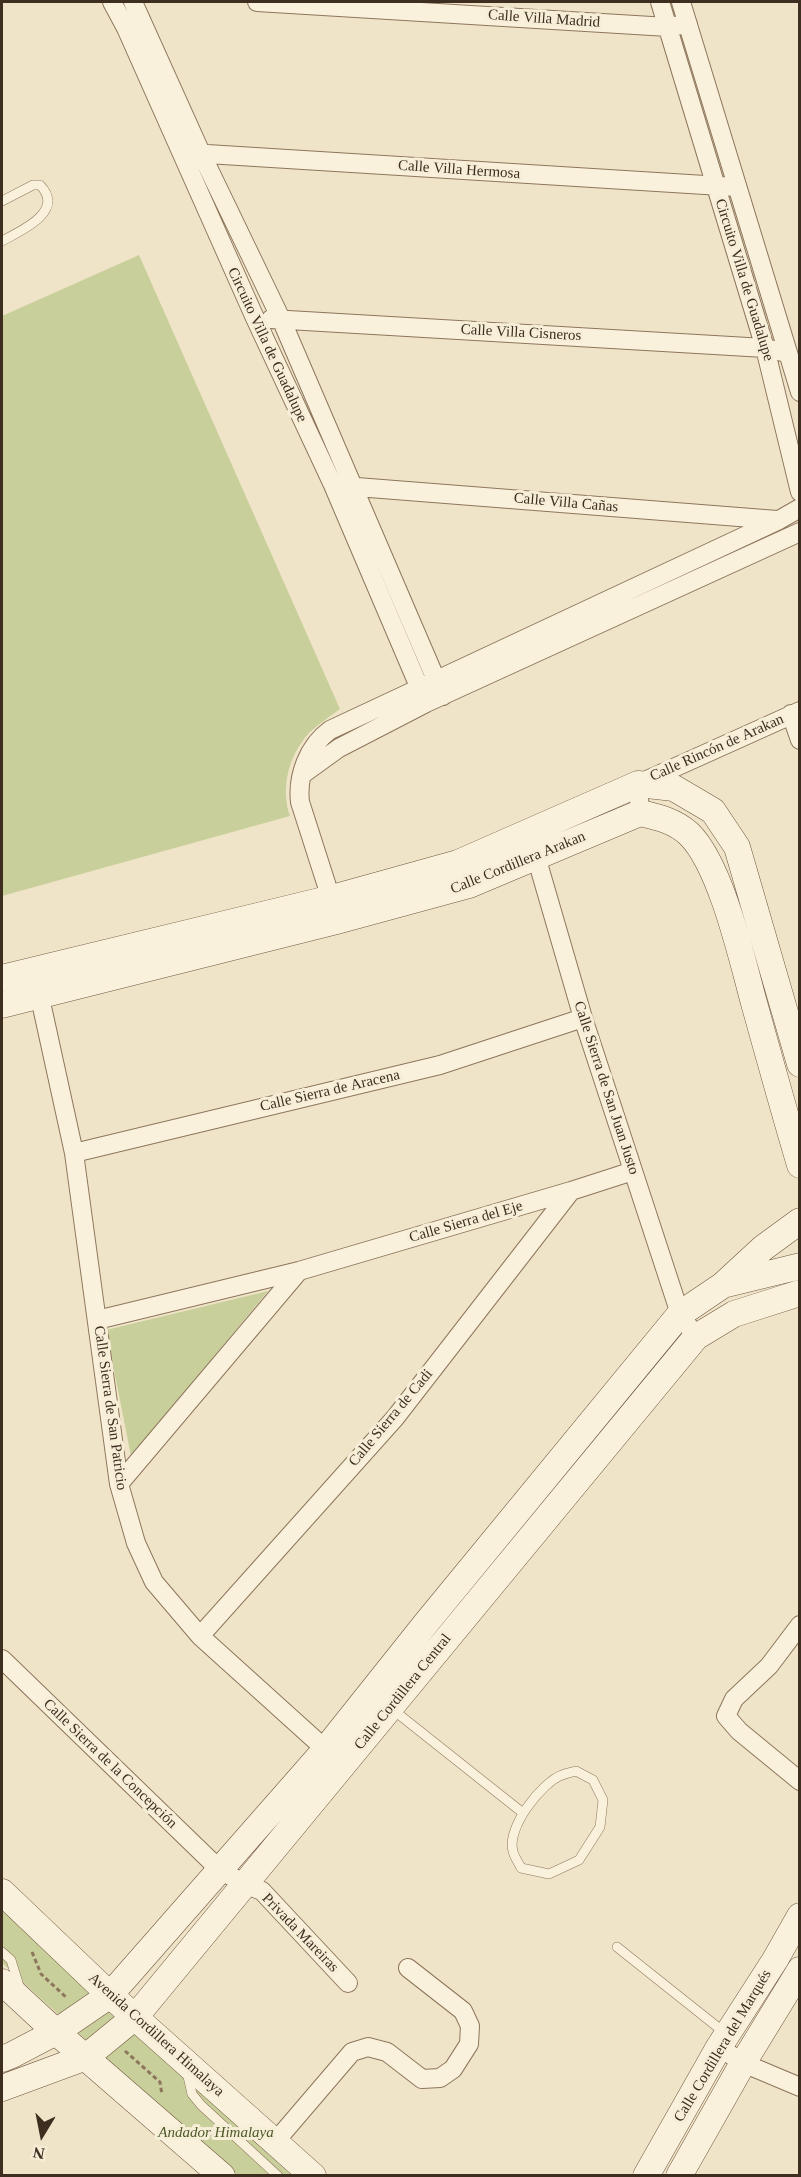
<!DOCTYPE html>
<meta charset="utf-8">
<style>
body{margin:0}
#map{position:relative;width:801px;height:2177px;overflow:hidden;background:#f0e4c8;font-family:"Times New Roman",serif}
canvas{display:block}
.frame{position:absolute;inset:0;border:3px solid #3d2e20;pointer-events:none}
.north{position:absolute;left:12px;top:2105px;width:60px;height:60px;-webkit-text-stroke:4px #f7eed8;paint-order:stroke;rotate:190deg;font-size:16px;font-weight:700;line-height:24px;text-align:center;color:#3d2e20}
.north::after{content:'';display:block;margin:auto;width:21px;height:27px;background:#3d2e20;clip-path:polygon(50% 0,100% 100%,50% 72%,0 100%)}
</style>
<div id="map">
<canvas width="801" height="2177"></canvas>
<div class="frame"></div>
<div class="north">N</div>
</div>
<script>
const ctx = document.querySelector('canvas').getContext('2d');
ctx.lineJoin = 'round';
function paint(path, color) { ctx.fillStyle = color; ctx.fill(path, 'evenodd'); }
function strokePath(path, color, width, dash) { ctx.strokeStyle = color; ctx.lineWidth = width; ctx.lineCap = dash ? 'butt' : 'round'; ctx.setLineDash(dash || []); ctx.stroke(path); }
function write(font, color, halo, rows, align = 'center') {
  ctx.font = font + ' "Times New Roman",serif'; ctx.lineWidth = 6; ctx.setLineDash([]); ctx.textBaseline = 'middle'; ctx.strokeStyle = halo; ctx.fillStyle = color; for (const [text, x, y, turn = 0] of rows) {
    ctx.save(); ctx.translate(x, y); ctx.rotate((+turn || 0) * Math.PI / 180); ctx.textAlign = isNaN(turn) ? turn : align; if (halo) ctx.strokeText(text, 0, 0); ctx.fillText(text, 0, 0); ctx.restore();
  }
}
const green = new Path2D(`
 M139 255 340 709C330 716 319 724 310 732 289 754 280 788 290 816L2 896V316Z
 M268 1291 131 1456 106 1330Z
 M2 1910 291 2175H234L2 1963Z`);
const path = new Path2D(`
 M32 1952 41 1974 67 1998
 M125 2051 160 2082 162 2095`);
const lane = new Path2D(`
 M2 201 33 185H40C66 212 20 231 2 241
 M392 1709 523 1813
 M576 1771 593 1780 603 1800 600 1827 579 1860 549 1874 521 1868C519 1863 514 1857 513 1851 506 1828 542 1782 562 1775 567 1773 572 1772 576 1771Z
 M617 1947 725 2033
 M2 1952 11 1960 20 1989
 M187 2072 192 2094 201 2105 278 2176`);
const street = new Path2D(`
 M112 2 126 28 255 318 333 485 426 703
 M133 2 201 153 281 319 443 696
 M257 2 668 27 688 24
 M660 2 765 348 800 492
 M681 2 800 392
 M191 153 737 187
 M271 319 765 348 787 353
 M344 486 777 520
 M791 714 800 740
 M303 774 339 748 426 703 800 532
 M640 813 638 784 800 711
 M533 846 583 1018 680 1314 696 1337
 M334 908 300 802C297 776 308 746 330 730L779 520 800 508
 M37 984 74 1153 119 1484 136 1543 154 1582 200 1636 334 1757
 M74 1153 440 1065 583 1018
 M97 1320 299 1271 571 1191 633 1171
 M119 1484 299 1271
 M800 1625 769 1666 734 1699 726 1716 739 1731 800 1781
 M200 1636 395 1418 571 1191
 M2 1659 219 1869 244 1884 262 1891 348 1983
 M719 2047 743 2063 800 2087
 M275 2142 352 2052 368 2047 387 2052 422 2079 440 2078 453 2069 469 2044 470 2026 463 2011 408 1968`);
const secondary = new Path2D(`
 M2 978 332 898 458 863 638 784 674 788 713 811 737 847 800 1064
 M2 1005 337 921 469 885 640 813C658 817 675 821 689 834 721 865 742 959 754 1003 769 1057 784 1111 800 1165
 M724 1284 763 1248 800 1221
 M2 1892 110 1995 313 2176
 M2 1982 56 2032 222 2176
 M2 2059 12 2055 56 2032 110 1995 325 1750 427 1622 680 1314 723 1285 800 1266
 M2 2088 86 2057 136 2016 696 1337 734 1314 800 1293
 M646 2176 719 2047 775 1960 800 1916
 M679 2176 743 2063 800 1970`);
const streetNames = [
 ["Calle Villa Madrid",544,19,4],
 ["Calle Villa Hermosa",459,170,4],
 ["Circuito Villa de Guadalupe",744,280,73],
 ["Calle Villa Cisneros",521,333,3],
 ["Circuito Villa de Guadalupe",267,345,65],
 ["Calle Villa Cañas",566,503,5],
 ["Calle Rincón de Arakan",717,748,-24],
 ["Calle Cordillera Arakan",518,863,-22],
 ["Calle Sierra de San Juan Justo",606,1088,72],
 ["Calle Sierra de Aracena",330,1091,-13],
 ["Calle Sierra del Eje",466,1222,-16],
 ["Calle Sierra de San Patricio",110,1408,82],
 ["Calle Sierra de Cadi",391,1418,-50],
 ["Calle Cordillera Central",403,1692,-51],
 ["Calle Sierra de la Concepción",110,1764,44],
 ["Privada Mareiras",300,1933,46],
 ["Avenida Cordillera Himalaya",156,2035,42],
 ["Calle Cordillera del Marqués",723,2046,-59]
];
const parkNames = [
 ["Andador Himalaya",216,2133]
];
paint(green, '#c9cf9b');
strokePath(lane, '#8d765c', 10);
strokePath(street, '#8d765c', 20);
strokePath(secondary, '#6f573f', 27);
strokePath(path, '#8d765c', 3, [4.5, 3]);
strokePath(lane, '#faf1dc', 9);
strokePath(street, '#faf1dc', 18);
strokePath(secondary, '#faf1dc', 26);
write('15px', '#3d2e20', '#f7eed8', streetNames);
write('italic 15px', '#4d5a26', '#f7eed8', parkNames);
</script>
